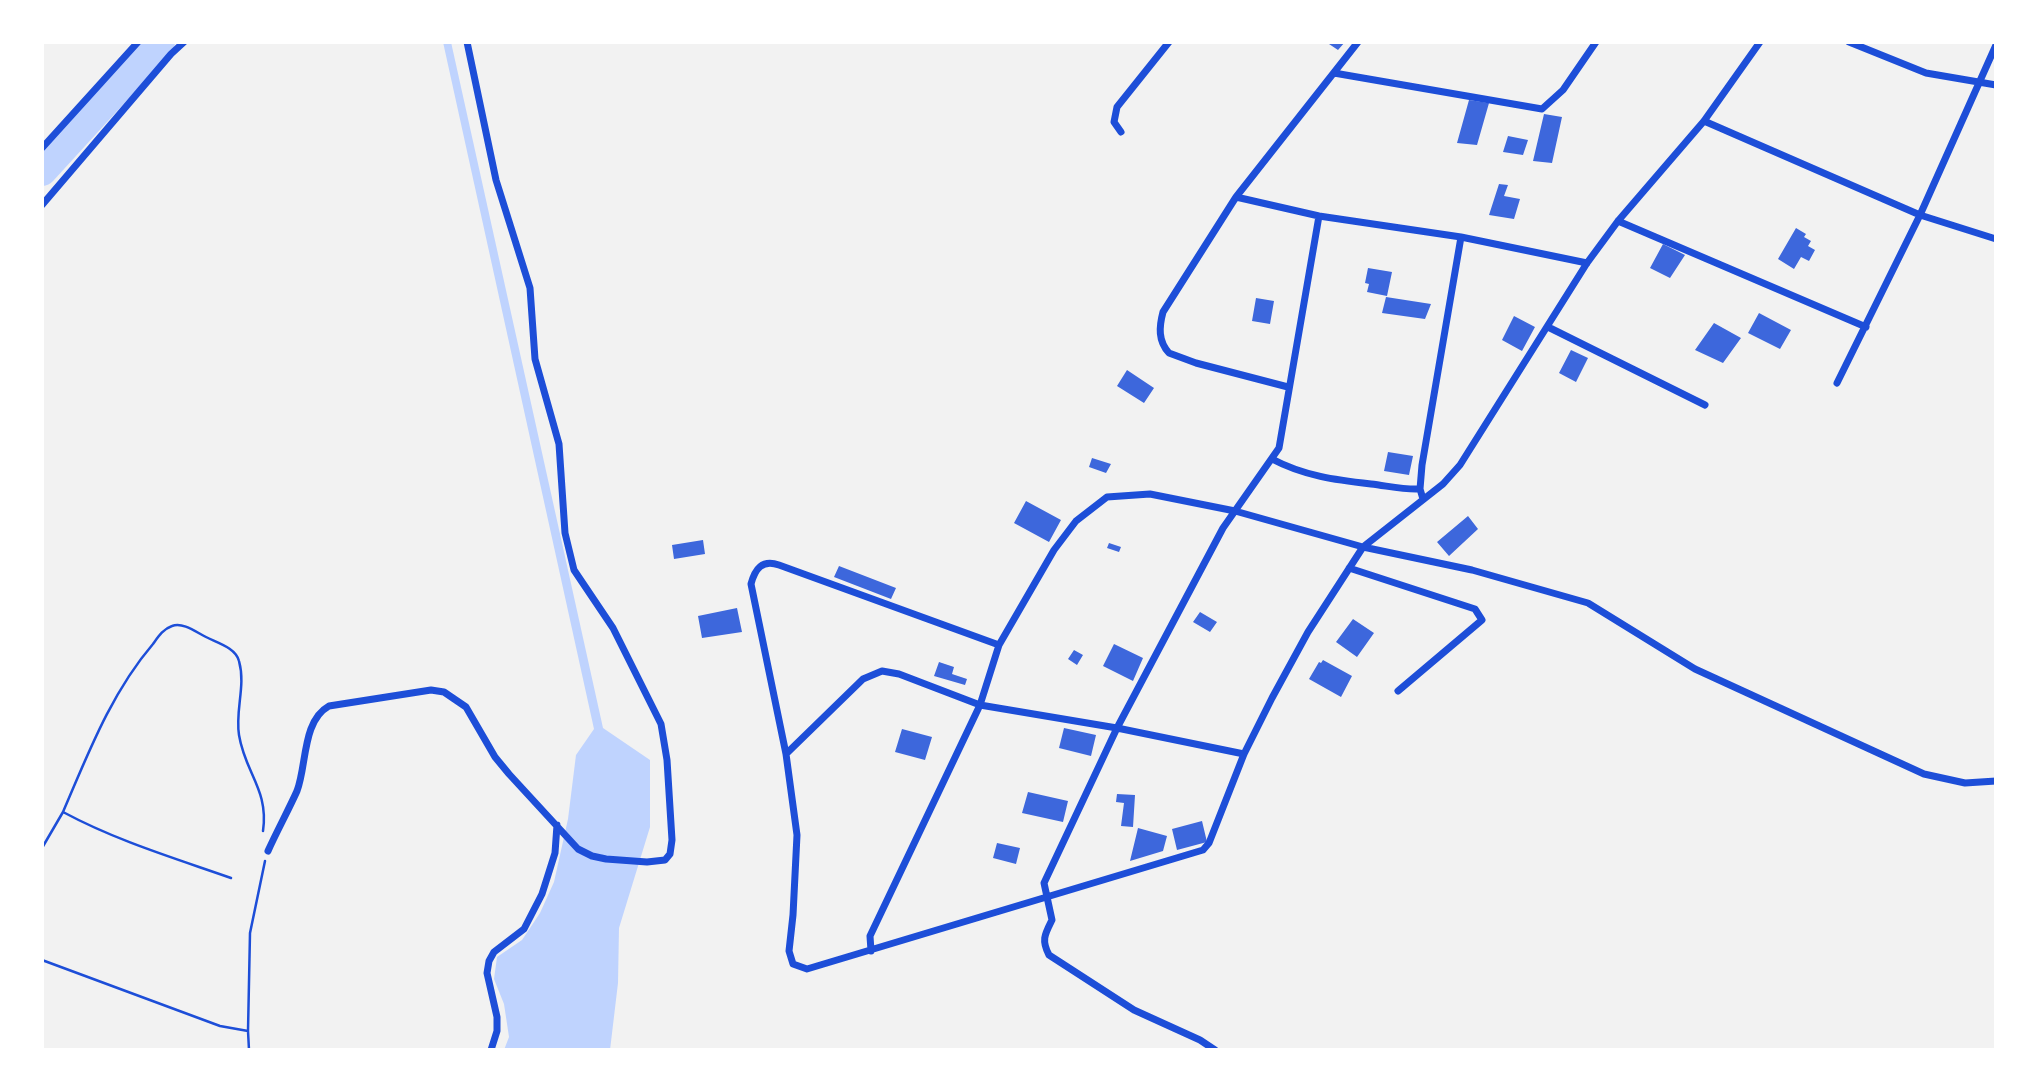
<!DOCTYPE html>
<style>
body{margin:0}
#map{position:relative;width:2038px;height:1092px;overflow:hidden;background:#f2f2f2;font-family:Signika,sans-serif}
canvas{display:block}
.frame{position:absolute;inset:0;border:44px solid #fff;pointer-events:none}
</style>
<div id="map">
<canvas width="2038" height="1092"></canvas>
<div class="frame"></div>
</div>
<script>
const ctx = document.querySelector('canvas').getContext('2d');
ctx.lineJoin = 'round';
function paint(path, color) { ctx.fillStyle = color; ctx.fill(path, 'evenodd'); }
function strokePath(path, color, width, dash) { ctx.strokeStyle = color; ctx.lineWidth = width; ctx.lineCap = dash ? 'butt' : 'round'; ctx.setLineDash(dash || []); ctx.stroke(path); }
const water = new Path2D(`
 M443 42H451L603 728 650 760V827L619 928 618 983 610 1050H504L509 1037 504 1004 494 979 497 957 522 940 540 913 554 882 568 819 576 755 594 729Z`);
const river = new Path2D(`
 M42 171 160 42`);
const building = new Path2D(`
 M1326 42H1345L1338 50Z
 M1469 100 1489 103 1477 145 1457 143Z
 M1544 114 1562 117 1552 163 1533 161Z
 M1508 136 1528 140 1523 155 1503 152Z
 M1499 184 1508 185 1504 196 1520 199 1514 219 1489 215Z
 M1796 228 1806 234 1804 237 1811 241 1808 246 1815 250 1809 261 1801 257 1794 269 1778 259Z
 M1663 244 1685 255 1670 278 1650 268Z
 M1368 268 1392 272 1387 296 1367 292 1369 284 1365 283Z
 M1386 297 1431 304 1425 319 1382 313Z
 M1256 298 1274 301 1270 324 1252 321Z
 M1759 313 1791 330 1780 349 1748 333Z
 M1514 316 1535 327 1522 351 1502 340Z
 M1714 323 1741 338 1723 363 1695 350Z
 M1571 350 1588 358 1576 382 1559 373Z
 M1127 370 1154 388 1144 403 1117 386Z
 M1388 452 1413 456 1409 475 1384 471Z
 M1092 458 1111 464 1106 473 1089 467Z
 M1026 501 1061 520 1049 542 1014 523Z
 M1468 516 1478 529 1449 556 1437 542Z
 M703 540 705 554 674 559 672 545Z
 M1109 543 1121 547 1119 552 1107 548Z
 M839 566 896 588 891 599 834 577Z
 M737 608 742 632 702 638 698 616Z
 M1200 612 1217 622 1210 632 1193 622Z
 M1353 619 1374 633 1357 657 1336 642Z
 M1114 644 1143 658 1133 681 1103 666Z
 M1074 650 1083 655 1077 665 1068 659Z
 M1323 660 1352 676 1341 697 1309 679 1319 662 1321 663Z
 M939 662 954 667 952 674 967 679 965 685 934 676Z
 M1064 728 1096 735 1091 756 1059 748Z
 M902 729 932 737 925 760 895 752Z
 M1028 792 1068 801 1063 822 1022 813Z
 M1117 794 1135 795 1133 827 1121 826 1124 803 1116 802Z
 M1202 821 1207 842 1177 850 1172 829Z
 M1138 828 1167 836 1163 851 1130 861Z
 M997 843 1020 848 1016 864 993 858Z`);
const path = new Path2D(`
 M42 848 63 812
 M231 878C174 858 117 841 63 812 88 754 111 693 153 644 158 637 163 629 172 626 183 622 196 632 206 637 218 643 236 648 239 661 246 686 235 710 239 735 245 773 269 790 263 831
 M42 960 220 1026 248 1031 250 933 265 861
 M248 1031 249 1050`);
const minor = new Path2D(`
 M1849 42 1926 73 1996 85
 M1334 73 1542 109 1563 90 1596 42
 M1704 121 1920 215 1996 239
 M1121 132 1114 122 1117 107 1169 42
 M42 148 138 42
 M1236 197 1319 216 1461 237 1587 263
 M42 205 171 54 184 42
 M1618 221 1866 327
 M1548 327 1705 405
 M1837 383 1920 215 1996 45
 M1288 387 1196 363 1169 353C1158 341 1159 327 1163 312L1236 197 1358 42
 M1272 459C1304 476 1336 480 1371 484 1388 486 1404 490 1420 489
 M1423 499 1420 489 1422 465 1461 237
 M1349 568 1475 609 1482 620 1398 691
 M786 754 751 584C755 569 762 559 779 565L999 645
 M1244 754 1117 728 980 705 899 674 882 671 863 679 786 754 797 835 793 915 789 951 793 964 807 969 1203 850 1209 843 1244 754 1272 698 1308 632 1363 547 1443 484 1460 465 1587 263 1618 221 1704 121 1760 42
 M268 851C277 831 288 811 297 791 307 765 302 721 329 706L431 690 444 692 466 707 495 757 509 774 578 849 592 856 606 859 647 862 665 860 670 854 672 840 667 760 661 724 613 628 574 570 565 533 559 444 535 359 530 288 496 180 467 42
 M871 951 870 936 980 705 999 645 1054 550 1076 521 1107 497 1150 494 1235 511 1363 547 1472 570 1588 603 1695 669 1924 774 1965 783 1996 781
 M491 1050 497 1031V1017L487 973 489 961 494 952 524 929 542 894 555 853 557 825
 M1215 1050 1200 1040 1134 1010 1049 955C1041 940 1045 934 1052 920L1044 883 1117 728 1223 528 1279 448 1319 216`);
paint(water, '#bfd3fe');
strokePath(river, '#bfd3fe', 30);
paint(building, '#3d67dc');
strokePath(path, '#1d4ed8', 2.5);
strokePath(minor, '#1d4ed8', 7);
</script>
